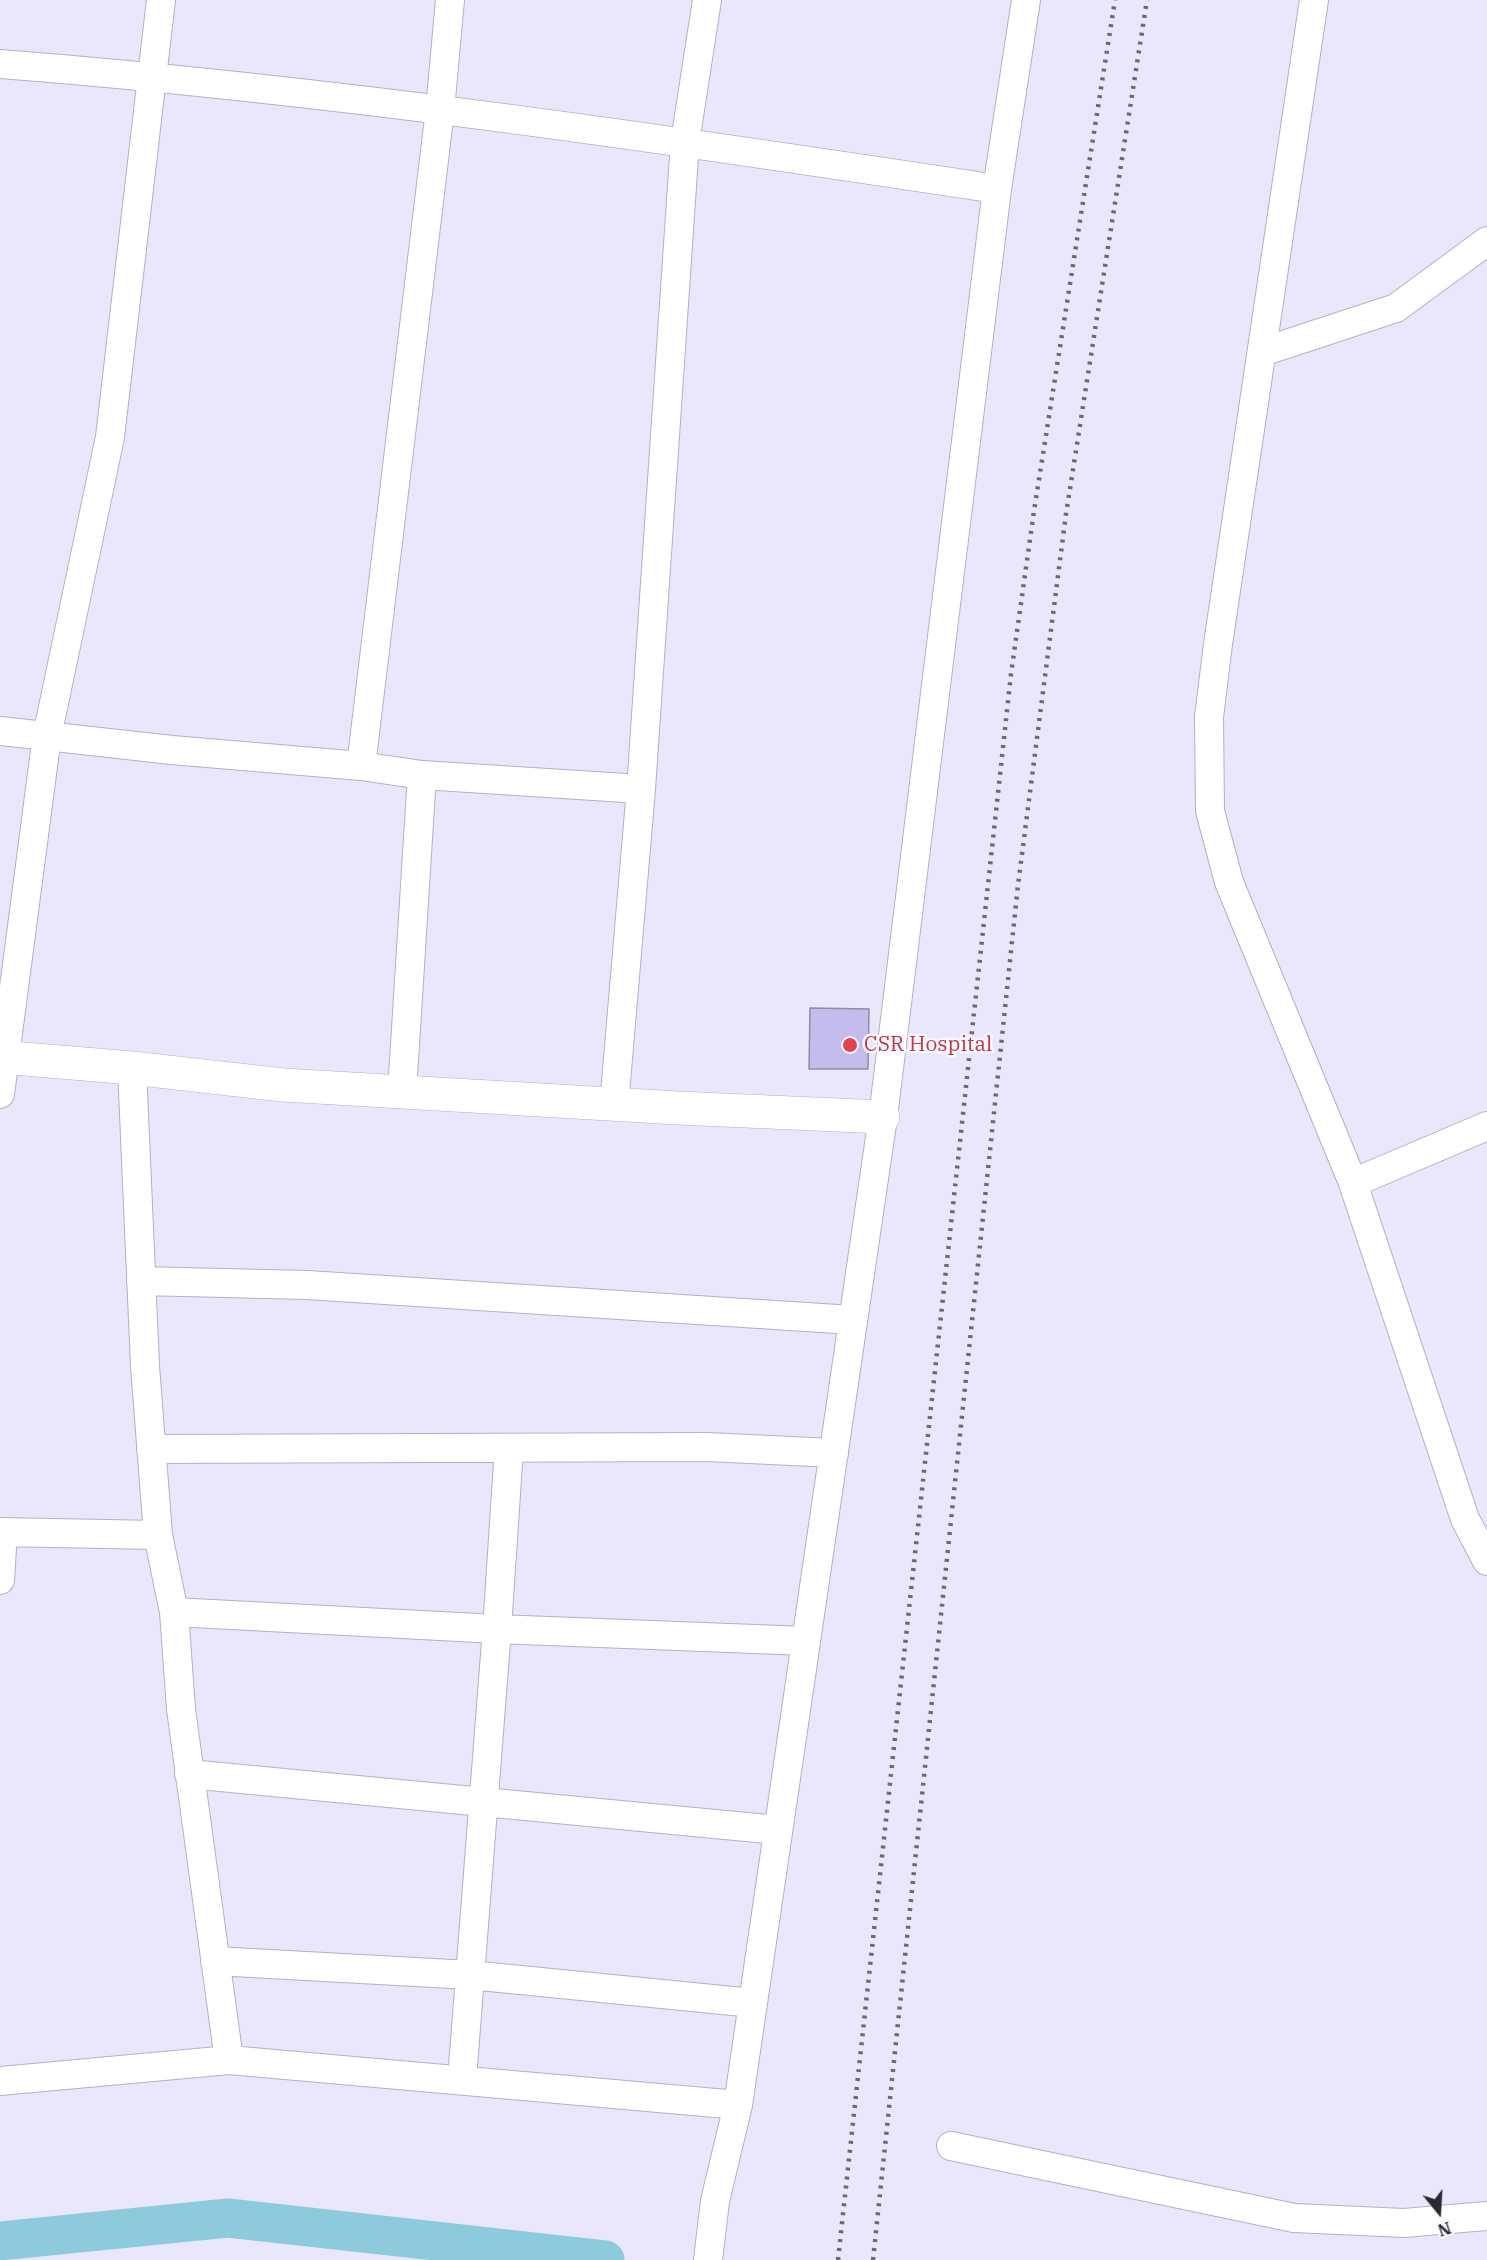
<!DOCTYPE html>
<style>
body{margin:0}
#map{position:relative;width:1487px;height:2260px;overflow:hidden;background:#eae7fc;font-family:"IBM Plex Serif",serif}
canvas{display:block}
.north{position:absolute;left:1409px;top:2182px;width:60px;height:60px;-webkit-text-stroke:4px #f8f6ff;paint-order:stroke;rotate:162deg;font-size:16px;font-weight:700;line-height:24px;text-align:center;color:#2a2931}
.north::after{content:'';display:block;margin:auto;width:21px;height:27px;background:#2a2931;clip-path:polygon(50% 0,100% 100%,50% 72%,0 100%)}
</style>
<div id="map">
<canvas width="1487" height="2260"></canvas>
<div class="north">N</div>
</div>
<script>
const ctx = document.querySelector('canvas').getContext('2d');
ctx.lineJoin = 'round';
function strokePath(path, color, width, dash) { ctx.strokeStyle = color; ctx.lineWidth = width; ctx.lineCap = dash ? 'butt' : 'round'; ctx.setLineDash(dash || []); ctx.stroke(path); }
function paint(path, color) { ctx.fillStyle = color; ctx.fill(path, 'evenodd'); }
function write(font, color, halo, rows, align = 'center') {
  ctx.font = font + ' "IBM Plex Serif",serif'; ctx.lineWidth = 5; ctx.setLineDash([]); ctx.textBaseline = 'middle'; ctx.strokeStyle = halo; ctx.fillStyle = color; for (const [text, x, y, turn = 0] of rows) {
    ctx.save(); ctx.translate(x, y); ctx.rotate((+turn || 0) * Math.PI / 180); ctx.textAlign = isNaN(turn) ? turn : align; if (halo) ctx.strokeText(text, 0, 0); ctx.fillText(text, 0, 0); ctx.restore();
  }
}
const canal = new Path2D(`
 M0 2241 228 2218 605 2260`);
const building = new Path2D(`
 M810 1008 869 1009 868 1069H809Z`);
const street = new Path2D(`
 M1314 0 1218 644 1209 717 1210 811 1229 882 1353 1183 1465 1519 1487 1561
 M0 64C334 90 666 139 997 189
 M1262 352 1396 308 1487 241
 M0 731 172 750 361 766 422 775 641 789
 M361 766 440 110 450 0
 M132 1068 145 1366 158 1535 174 1612 181 1709 229 2060
 M402 1092 422 775
 M0 1094 47 736 110 437 161 0
 M614 1105 641 789 685 142 707 0
 M1353 1183 1487 1126
 M141 1281 307 1285 853 1320
 M151 1449 707 1447 834 1453
 M0 1532 158 1535
 M0 1580 3 1532
 M174 1612 497 1629 806 1641
 M189 1774 778 1830
 M215 1961 470 1975 753 2003
 M462 2079 497 1629 509 1448
 M0 2081 229 2060 738 2105
 M951 2146 1294 2218 1404 2223 1487 2216
 M708 2260 715 2201 738 2105 883 1117 997 189 1026 0`);
const secondary = new Path2D(`
 M0 1057 132 1068 283 1085 678 1108 883 1117`);
const rail = new Path2D(`
 M838 2260 1011 674 1034 511 1115 0
 M873 2260 1018 885 1066 514 1147 0`);
const markers = [
 [850,1045,8,"#e0444e"]
];
const healthNames = [
 ["CSR Hospital",864,1045]
];
strokePath(canal, '#8dcadc', 39);
paint(building, '#c4bcec');
strokePath(building, '#908da0', 1.5);
strokePath(street, '#b3b1c4', 30);
strokePath(secondary, '#b3b1c4', 34);
strokePath(street, '#fff', 28);
strokePath(secondary, '#fff', 33);
strokePath(rail, '#6a6975', 4.5, [3, 6]);
for (const [x, y, r, color] of markers) { const dot = new Path2D(); dot.arc(x, y, r, 0, 2 * Math.PI); ctx.fillStyle = color; ctx.fill(dot); strokePath(dot, '#f8f6ff', 2); }
write('21px', '#be3a42', '#f8f6ff', healthNames, 'left');
</script>
